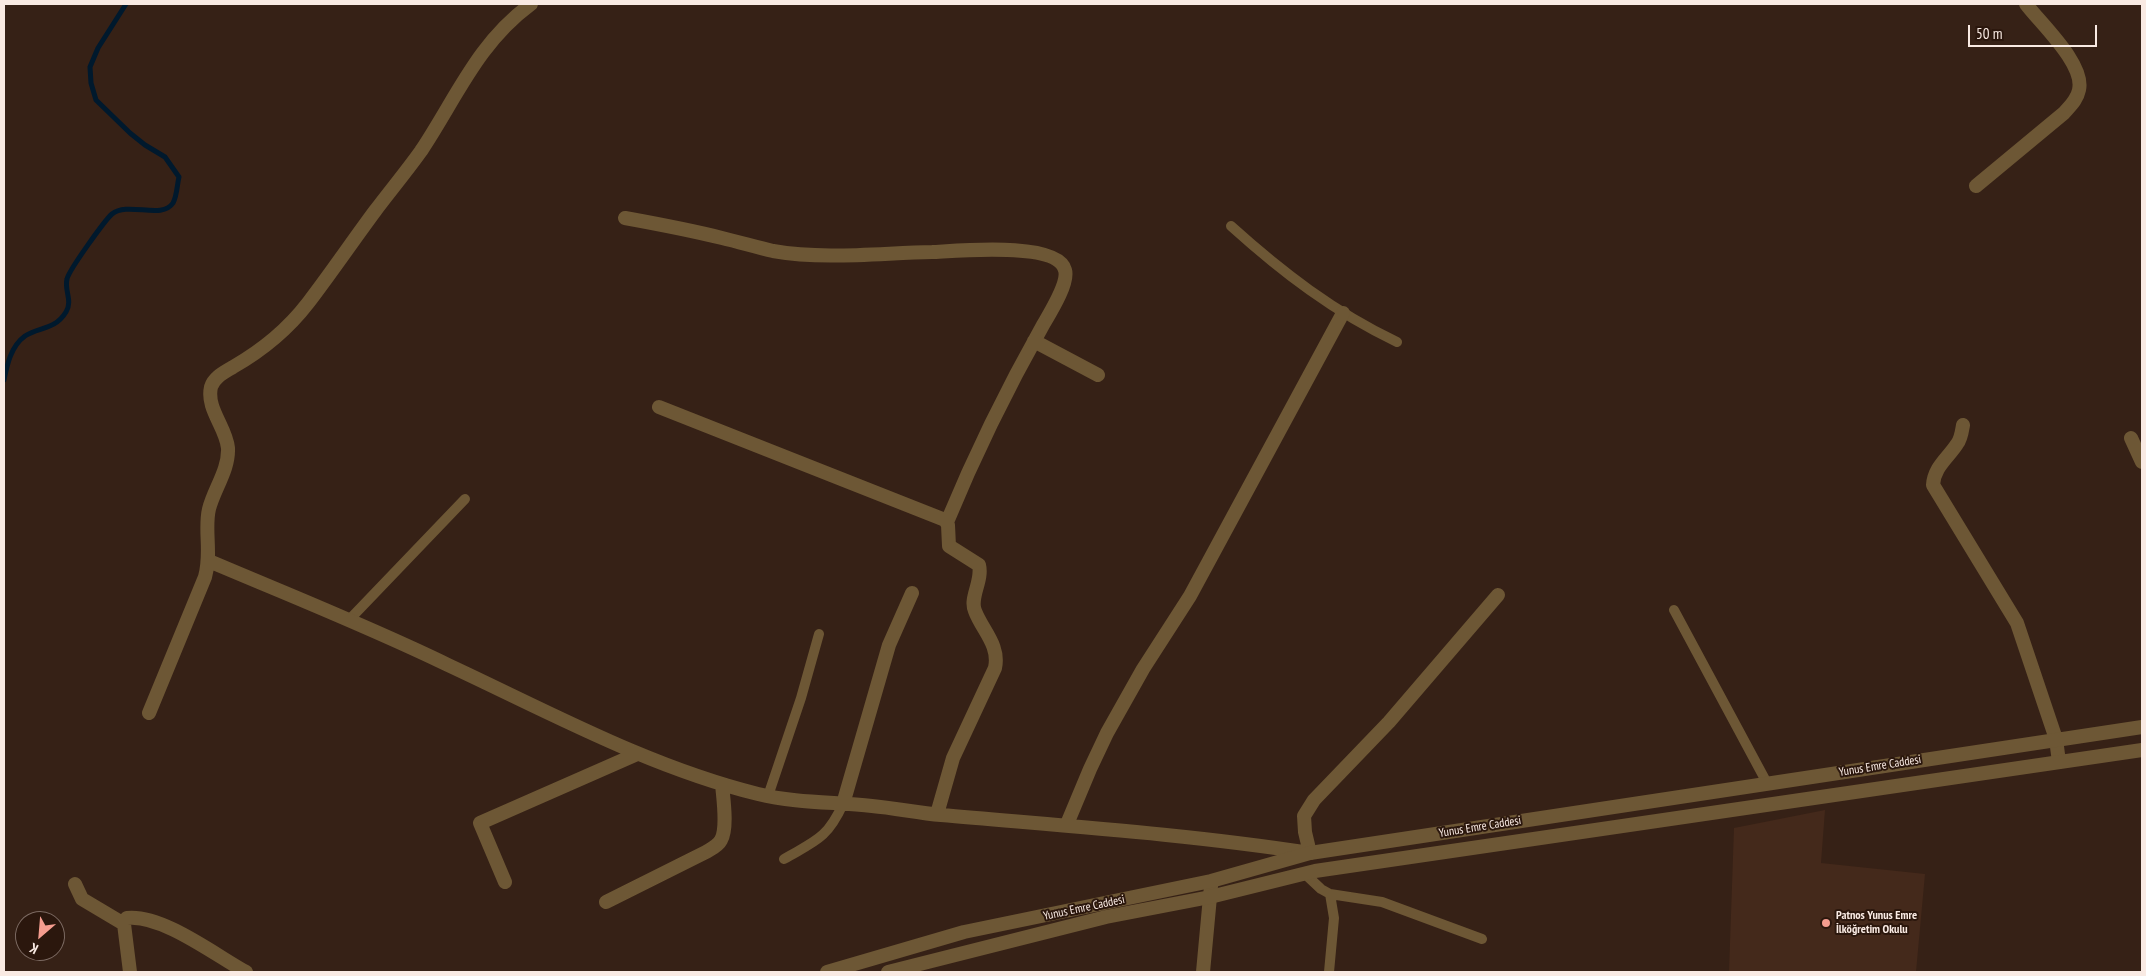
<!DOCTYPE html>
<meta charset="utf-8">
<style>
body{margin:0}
#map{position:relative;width:2146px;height:976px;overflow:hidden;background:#362116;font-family:"PT Sans Narrow",sans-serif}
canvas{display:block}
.frame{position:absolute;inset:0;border:5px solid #f9eae3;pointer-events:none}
.north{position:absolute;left:15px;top:911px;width:50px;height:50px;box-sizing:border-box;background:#2b170d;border:1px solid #7d6b63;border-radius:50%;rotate:207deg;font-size:14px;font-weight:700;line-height:20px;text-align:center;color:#f9eae3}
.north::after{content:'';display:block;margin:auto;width:18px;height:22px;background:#f59d8f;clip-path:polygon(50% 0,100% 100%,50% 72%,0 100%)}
.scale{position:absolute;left:1968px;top:25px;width:129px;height:22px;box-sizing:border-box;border:2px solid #f9eae3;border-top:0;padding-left:6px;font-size:15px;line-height:18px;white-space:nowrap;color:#f9eae3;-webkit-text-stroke:4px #2b170d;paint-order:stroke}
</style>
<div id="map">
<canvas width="2146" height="976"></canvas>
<div class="frame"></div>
<div class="north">K</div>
<div class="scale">50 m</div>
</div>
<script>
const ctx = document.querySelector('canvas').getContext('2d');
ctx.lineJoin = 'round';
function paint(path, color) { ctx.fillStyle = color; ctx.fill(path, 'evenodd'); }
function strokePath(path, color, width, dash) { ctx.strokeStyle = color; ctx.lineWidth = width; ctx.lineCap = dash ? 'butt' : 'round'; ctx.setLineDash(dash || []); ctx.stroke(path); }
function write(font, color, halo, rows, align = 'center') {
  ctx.font = font + ' "PT Sans Narrow",sans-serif'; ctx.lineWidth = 4; ctx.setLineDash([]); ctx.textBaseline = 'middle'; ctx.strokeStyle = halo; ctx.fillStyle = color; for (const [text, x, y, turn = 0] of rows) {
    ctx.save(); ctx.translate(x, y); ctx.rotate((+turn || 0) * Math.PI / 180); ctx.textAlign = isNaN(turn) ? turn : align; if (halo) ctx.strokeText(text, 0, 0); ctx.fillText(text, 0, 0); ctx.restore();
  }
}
const built = new Path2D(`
 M1825 810 1821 863 1925 874 1916 972H1729L1734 828Z`);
const stream = new Path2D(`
 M4 380C7 365 11 346 25 336 39 327 55 330 66 312 73 301 64 290 67 279 69 270 105 220 112 214 128 201 162 220 173 203 177 196 177 185 179 177L165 157 145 145 130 133 96 100 91 83 90 67 98 48 126 4`);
const service = new Path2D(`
 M1231 226C1282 272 1334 312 1397 342
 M1674 610 1767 783
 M349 620 465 499
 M768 796 801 698 819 634
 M784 859C815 841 827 839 843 804
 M1304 873 1321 889 1330 894 1382 902 1482 939
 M1329 972 1334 918 1330 894`);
const minor = new Path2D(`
 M1976 186 2064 113C2070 106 2077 100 2079 90 2085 64 2041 24 2026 4
 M625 218C658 224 690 230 722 238 739 242 756 247 773 251 825 260 880 253 932 252 956 251 1058 241 1065 270 1069 283 1050 313 1043 325 1007 389 975 454 947 522
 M1034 341 1098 375
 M659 407 945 520 948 525 949 546 979 565C983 581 969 598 975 611 982 630 1000 645 995 668L953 758 937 814
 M1963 425C1962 431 1961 439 1957 444 1948 458 1934 467 1933 485L2017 623 2056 739 2059 762
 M2131 438 2142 462
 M209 561C289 595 370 627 448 665 549 712 649 767 758 794 795 803 834 802 872 806 895 808 918 813 941 815 1065 826 1187 834 1310 853L1305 832 1304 816 1314 800 1389 722 1498 595
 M149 713 205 577C212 552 204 530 209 509 214 489 229 470 228 448 226 427 206 409 211 387 214 377 225 372 233 367 261 351 288 329 308 303 331 273 352 242 375 211 390 191 406 172 421 151 457 97 477 44 531 4
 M843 804 889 645 912 593
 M1067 824 1090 769 1107 733 1143 669 1190 596 1343 313
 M505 882 480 823 637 754
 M75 884 82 899 124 924
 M606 902 706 852C711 849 718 846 721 840 728 828 723 797 722 784
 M130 972 124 924 127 918C162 914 215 955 246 972
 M1203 972 1211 886`);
const tertiary = new Path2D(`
 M827 972 964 932 1211 881 1310 853 2142 727
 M888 972 1106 917 1210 897 1315 871 2142 750`);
const markers = [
 [1826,923,5,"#f59d8f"]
];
const streetNames = [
 ["Yunus Emre Caddesi",1880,766,-9],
 ["Yunus Emre Caddesi",1480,827,-9],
 ["Yunus Emre Caddesi",1084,908,-12]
];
const poiNames = [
 ["Patnos Yunus Emre",1836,916],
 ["İlköğretim Okulu",1836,930]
];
paint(built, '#44291b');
strokePath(stream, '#00192d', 5);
strokePath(service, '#6d5735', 10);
strokePath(minor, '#6d5735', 14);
strokePath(tertiary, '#6d5735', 14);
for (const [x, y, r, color] of markers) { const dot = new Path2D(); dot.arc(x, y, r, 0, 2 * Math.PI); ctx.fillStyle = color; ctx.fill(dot); strokePath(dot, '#2b170d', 2); }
write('12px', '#f9eae3', '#2b170d', streetNames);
write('bold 12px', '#f9eae3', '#2b170d', poiNames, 'left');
</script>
